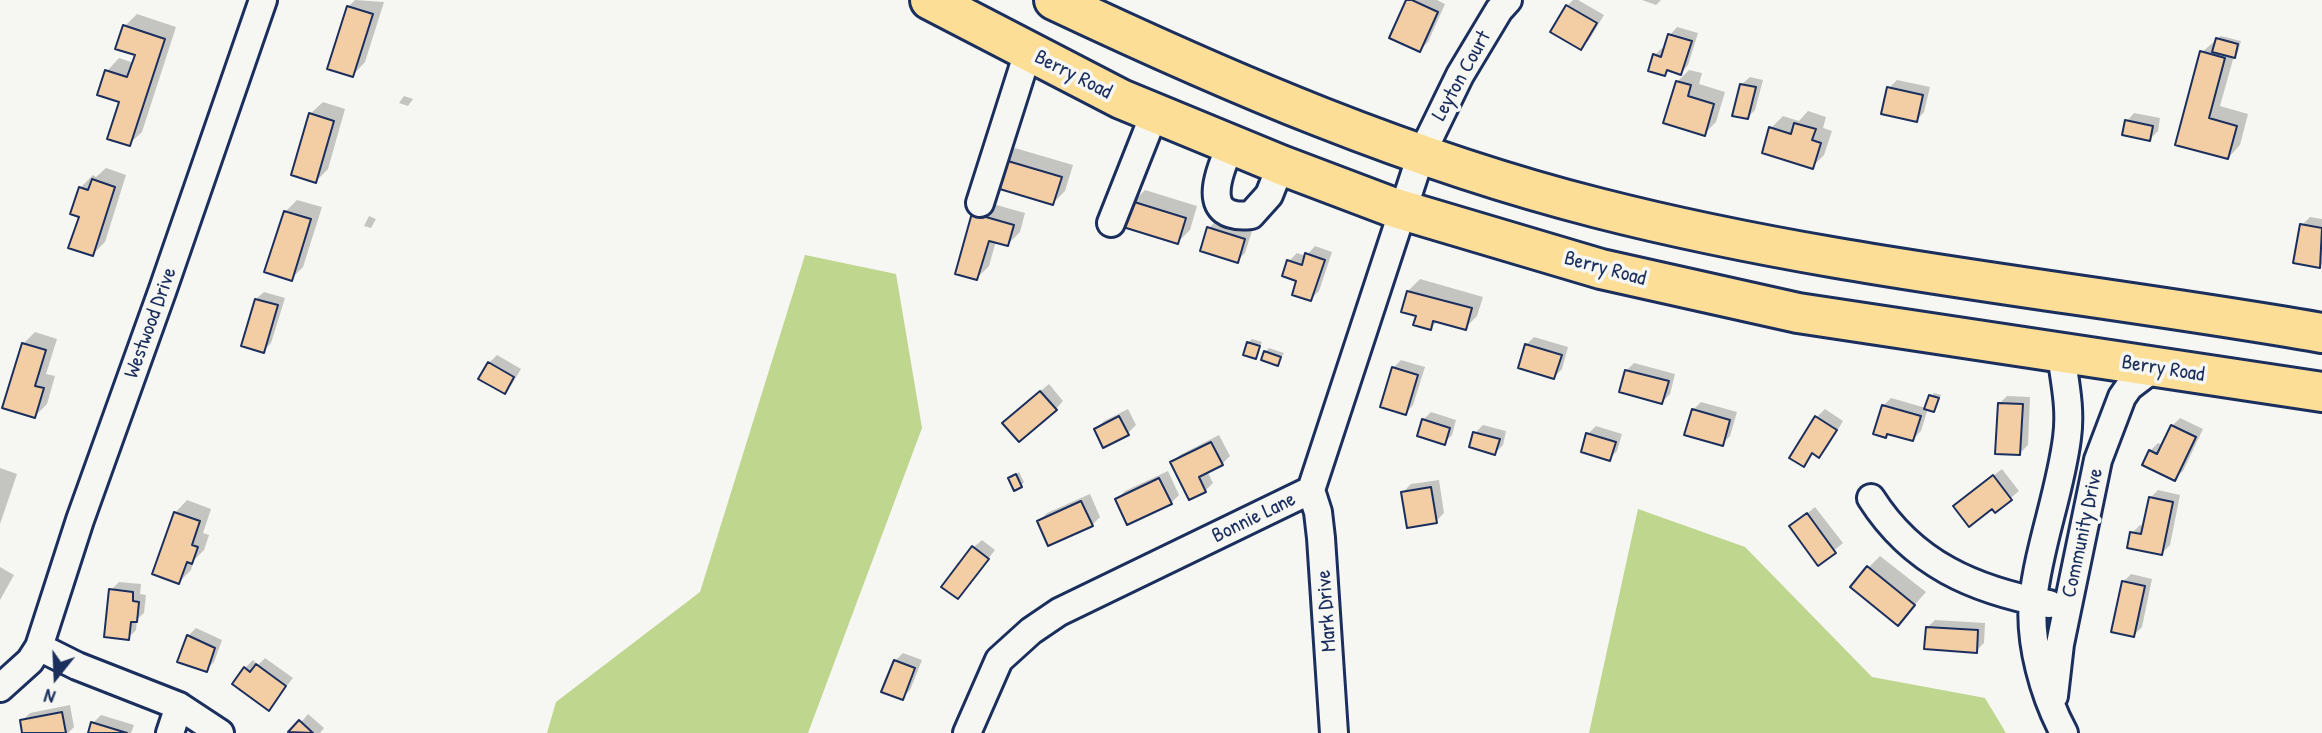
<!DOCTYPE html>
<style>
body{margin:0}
#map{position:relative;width:2322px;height:733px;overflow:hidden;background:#f6f6f2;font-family:"Patrick Hand",sans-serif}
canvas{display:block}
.north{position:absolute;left:21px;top:642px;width:70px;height:70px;-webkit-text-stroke:5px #f6f6f2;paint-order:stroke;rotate:198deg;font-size:19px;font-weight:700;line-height:28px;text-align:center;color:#1b2f5e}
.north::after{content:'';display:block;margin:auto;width:24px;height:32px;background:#1b2f5e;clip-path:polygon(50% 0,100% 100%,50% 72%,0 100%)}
</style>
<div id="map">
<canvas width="2322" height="733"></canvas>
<div class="north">N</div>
</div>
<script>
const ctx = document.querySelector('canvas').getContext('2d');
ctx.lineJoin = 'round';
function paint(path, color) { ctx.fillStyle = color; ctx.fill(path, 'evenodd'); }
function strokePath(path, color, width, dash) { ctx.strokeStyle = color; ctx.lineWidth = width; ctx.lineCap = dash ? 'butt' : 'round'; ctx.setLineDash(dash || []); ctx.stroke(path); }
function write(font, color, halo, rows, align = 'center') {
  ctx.font = font + ' "Patrick Hand",sans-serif'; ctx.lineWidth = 7; ctx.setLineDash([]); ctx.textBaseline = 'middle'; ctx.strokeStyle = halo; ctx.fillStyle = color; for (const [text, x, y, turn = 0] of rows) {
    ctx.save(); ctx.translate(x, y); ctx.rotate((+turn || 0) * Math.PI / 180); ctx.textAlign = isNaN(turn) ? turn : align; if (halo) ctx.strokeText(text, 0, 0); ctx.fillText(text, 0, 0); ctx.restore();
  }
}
const green = new Path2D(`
 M805 255 896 274 922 428 808 733H547L556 702 700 592Z
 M1638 509 1745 547 1872 677 1985 698 2006 733H1589Z`);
const shadow = new Path2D(`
 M355 0 384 2 365 62 353 75 348 7Z
 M1408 0H1437L1445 4 1428 42 1420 50Z
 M1573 0H1578L1604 15 1589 40 1581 48 1567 6Z
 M1642 0H1661L1656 5Z
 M137 14 176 27 142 132 129 144 121 101 107 71 119 58 134 63 137 54 125 26Z
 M1677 27 1698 33 1688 65 1681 73 1670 69 1665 74 1655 55 1663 47 1665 48 1670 35Z
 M2221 36 2241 41 2238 52 2234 56 2220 106 2248 114 2240 145 2228 158 2177 144 2202 52Z
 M1689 70 1702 73 1699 84 1725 92 1716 122 1704 134 1677 82Z
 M1750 77 1763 80 1755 110 1748 117 1742 84Z
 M1897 80 1930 87 1924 112 1917 120 1889 88Z
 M404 96 413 99 408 106 399 103Z
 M323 102 345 109 328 169 316 181 310 114Z
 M1808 111 1826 117 1823 128 1832 131 1824 155 1812 167 1771 128 1783 116 1799 121Z
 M2134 113 2160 118 2158 131 2150 139 2127 121Z
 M1015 148 1073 165 1065 191 1053 203 1003 160Z
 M106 168 126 175 105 242 93 254 81 216 72 213 81 187 93 175 96 177Z
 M1145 190 1197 206 1190 230 1178 242 1133 202Z
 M297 200 322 207 303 267 291 279 285 212Z
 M986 202 1025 213 1020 232 1008 244 996 241 989 266 977 278 957 273Z
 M369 216 376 219 371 228 364 226Z
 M2310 217 2322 219V264L2320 266 2302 225Z
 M1217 220 1252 231 1245 253 1237 261 1209 228Z
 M1315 246 1332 252 1319 291 1311 299 1289 261 1297 253 1306 256Z
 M1420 279 1483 297 1477 316 1465 328 1438 321 1430 328 1418 315 1408 291Z
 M264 292 285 298 271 343 263 351 256 299Z
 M35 332 57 339 46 374 55 376 47 404 35 416 23 344Z
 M1534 337 1568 347 1562 369 1554 377 1526 345Z
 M1252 339 1262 342 1255 357 1248 343Z
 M1269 348 1284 353 1278 364 1265 352Z
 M497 355 521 369 512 384 504 392 481 378 489 363Z
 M1401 360 1425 367 1413 405 1406 413 1393 368Z
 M1634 363 1675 374 1670 394 1662 402 1626 371Z
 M1049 384 1063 401 1056 409 1012 415Z
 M1934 393 1941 395 1937 406 1934 410 1928 408 1921 431 1913 439 1889 433 1886 436 1883 406 1891 398 1926 408Z
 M2007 396 2030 397 2028 445 2020 453 1999 404Z
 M1701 402 1737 412 1730 436 1722 444 1693 410Z
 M1128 409 1136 425 1128 433 1096 429 1104 421Z
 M1825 409 1843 421 1827 448 1819 456 1814 452 1803 465 1817 417Z
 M1431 412 1456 420 1452 435 1444 443 1423 420Z
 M2180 418 2203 429 2183 471 2175 478 2150 451 2158 443 2163 445 2172 426Z
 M1483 425 1506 431 1503 445 1495 453 1475 433Z
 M1596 426 1622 434 1617 451 1609 459 1588 434Z
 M1219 435 1230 456 1222 464 1207 471 1213 483 1205 491 1172 463 1180 455Z
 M0 468 17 474 0 524Z
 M2002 469 2019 491 1995 511 1992 507 1963 499Z
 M1168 471 1179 495 1171 503 1117 499 1125 491Z
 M1019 472 1024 482 1021 486 1010 478Z
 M1439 480 1444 513 1436 521 1403 492 1411 484Z
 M2158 490 2180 495 2170 545 2162 553 2132 533 2140 525 2145 526 2150 498Z
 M1090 494 1100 517 1092 525 1039 521 1047 513Z
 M187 500 211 509 203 533 209 535 204 550 194 560 191 570 179 582 175 513Z
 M1815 507 1843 543 1818 564 1791 527Z
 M982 540 995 550 965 589 974 547Z
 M1880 556 1926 592 1898 624 1868 568Z
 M0 567 14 575 0 600Z
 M2131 574 2152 579 2142 627 2134 635 2123 582Z
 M119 582 141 584 140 594 146 595 144 613 137 619 136 630 128 638 111 590Z
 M1935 620 1985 623 1984 643 1976 651 1927 628Z
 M196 628 222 640 214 662 206 670 188 636Z
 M903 653 922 660 910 690 902 698 895 661Z
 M265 658 293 678 269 708 245 668 253 660 258 665Z
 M70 705 74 727 68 733H24L22 721 30 713Z
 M308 714 324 728 320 733H292Z
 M101 715 134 725 131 733H90L93 723Z`);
const building = new Path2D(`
 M1406 0H1412L1438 12 1420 52 1389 38Z
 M1566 5 1597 23 1581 50 1550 32Z
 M347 6 373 14 353 77 327 69Z
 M123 25 165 39 130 146 107 139 119 102 97 95 105 70 127 77 135 55 115 49Z
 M1668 34 1692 41 1681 75 1667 70 1665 76 1648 71 1653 54 1661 57Z
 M2216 38 2238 44 2235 58 2212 52Z
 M2200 51 2225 58 2209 118 2237 126 2228 159 2175 145Z
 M1676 81 1691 85 1688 96 1714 104 1705 136 1663 123Z
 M1740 84 1756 87 1748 119 1732 116Z
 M1887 87 1923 95 1917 122 1881 114Z
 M309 113 334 121 316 183 291 175Z
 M2125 120 2153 126 2150 141 2122 135Z
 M1794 123 1816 129 1812 140 1821 143 1813 169 1762 153 1769 127 1791 134Z
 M1001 159 1062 177 1053 205 993 187Z
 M92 179 115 187 93 256 68 248 79 217 70 214 79 187 88 190Z
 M1131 201 1186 218 1178 244 1123 227Z
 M284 211 311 219 292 281 264 272Z
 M972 213 1014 225 1008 246 989 241 977 280 955 274Z
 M2300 224 2322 228 2320 268 2293 263Z
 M1207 227 1245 239 1238 263 1200 251Z
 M1305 253 1325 260 1311 301 1292 295 1296 281 1282 276 1287 260 1302 265Z
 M1407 291 1472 308 1466 330 1433 321 1431 330 1413 325 1416 316 1401 312Z
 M255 299 278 305 264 353 241 346Z
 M1247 342 1260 346 1256 359 1243 355Z
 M22 343 46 350 35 386 44 388 35 418 2 408Z
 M1525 344 1562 355 1554 379 1518 368Z
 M1264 351 1281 357 1278 366 1261 360Z
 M488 362 514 377 505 394 478 379Z
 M1392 367 1418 375 1406 415 1380 407Z
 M1625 370 1669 381 1662 404 1619 392Z
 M1040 391 1057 410 1019 442 1002 423Z
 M1929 395 1939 398 1934 412 1924 409Z
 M1998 403 2023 404 2020 455 1995 454Z
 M1882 405 1921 416 1913 441 1887 434 1886 438 1873 434Z
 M1692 409 1730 420 1723 446 1684 435Z
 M1119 416 1129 435 1103 448 1094 429Z
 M1815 416 1837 430 1819 458 1812 453 1804 467 1789 458Z
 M1422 419 1450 428 1445 445 1417 436Z
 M2171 425 2196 437 2175 481 2142 465 2149 450 2157 454Z
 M1473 432 1500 439 1495 455 1469 447Z
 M1586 433 1616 442 1610 461 1581 452Z
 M1211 442 1223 465 1199 477 1206 492 1189 500 1170 462Z
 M1016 474 1022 487 1014 491 1008 478Z
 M1993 475 2012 500 1995 513 1992 509 1969 527 1953 506Z
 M1159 478 1172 504 1127 525 1115 499Z
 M1431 487 1437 523 1407 528 1401 492Z
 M2149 497 2173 502 2162 555 2127 548 2130 532 2141 534Z
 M1081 501 1093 526 1048 546 1037 521Z
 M174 512 200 521 192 545 198 547 192 564 187 562 179 584 152 574Z
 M1807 513 1836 553 1818 566 1789 526Z
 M972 546 989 559 958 599 941 587Z
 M1867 566 1915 605 1898 626 1850 587Z
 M2122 581 2145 586 2134 637 2111 632Z
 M109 589 133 592V601L139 602 137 622H131L129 640 104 637Z
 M1926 627 1978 630 1977 653 1924 649Z
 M187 635 215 648 207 672 177 662Z
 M894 660 915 668 903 700 881 692Z
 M256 664 286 686 269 711 232 684 244 667 250 672Z
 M62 712 66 733H22L20 720Z
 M299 720 313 733 288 732Z
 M91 722 127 733H88Z`);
const minor = new Path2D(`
 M1231 145C1218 173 1199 221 1251 215L1269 195 1281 165
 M980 203 1028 52
 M1111 223 1155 112
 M2061 354C2065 383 2071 409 2067 438 2060 493 2039 545 2033 600 2029 643 2044 696 2064 733
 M1311 490 1318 512 1321 538 1334 733
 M1871 498C1913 564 1974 590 2049 604
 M39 647 77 666 179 706 220 733
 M0 688 30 661 39 647 80 520 163 289 263 0
 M2054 696 2060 644 2098 460 2122 397 2129 387 2154 368
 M170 733 179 706
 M967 733 999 660 1031 631 1059 612 1311 490 1421 155 1460 75 1499 10 1508 0`);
const highway = new Path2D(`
 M930 0 1121 99 1281 165 1392 207 1601 269 1798 313 2322 392
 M1054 0C1230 83 1409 160 1598 208 1836 269 2081 291 2322 333`);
const streetNames = [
 ["Berry Road",1073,75,27],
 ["Leyton Court",1462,76,-61],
 ["Berry Road",1605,269,15],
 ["Westwood Drive",151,323,-70],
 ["Berry Road",2163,369,9],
 ["Bonnie Lane",1254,518,-26],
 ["Community Drive",2083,533,-78],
 ["Mark Drive",1327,611,-94]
];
paint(green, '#bed68d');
paint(shadow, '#0003');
paint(building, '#f3cda3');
strokePath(building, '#1b2f5e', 2);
strokePath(minor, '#1b2f5e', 32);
strokePath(highway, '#1b2f5e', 44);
strokePath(minor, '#f6f6f2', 26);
strokePath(highway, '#fdde96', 38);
write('21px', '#1b2f5e', '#f6f6f2', streetNames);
</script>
